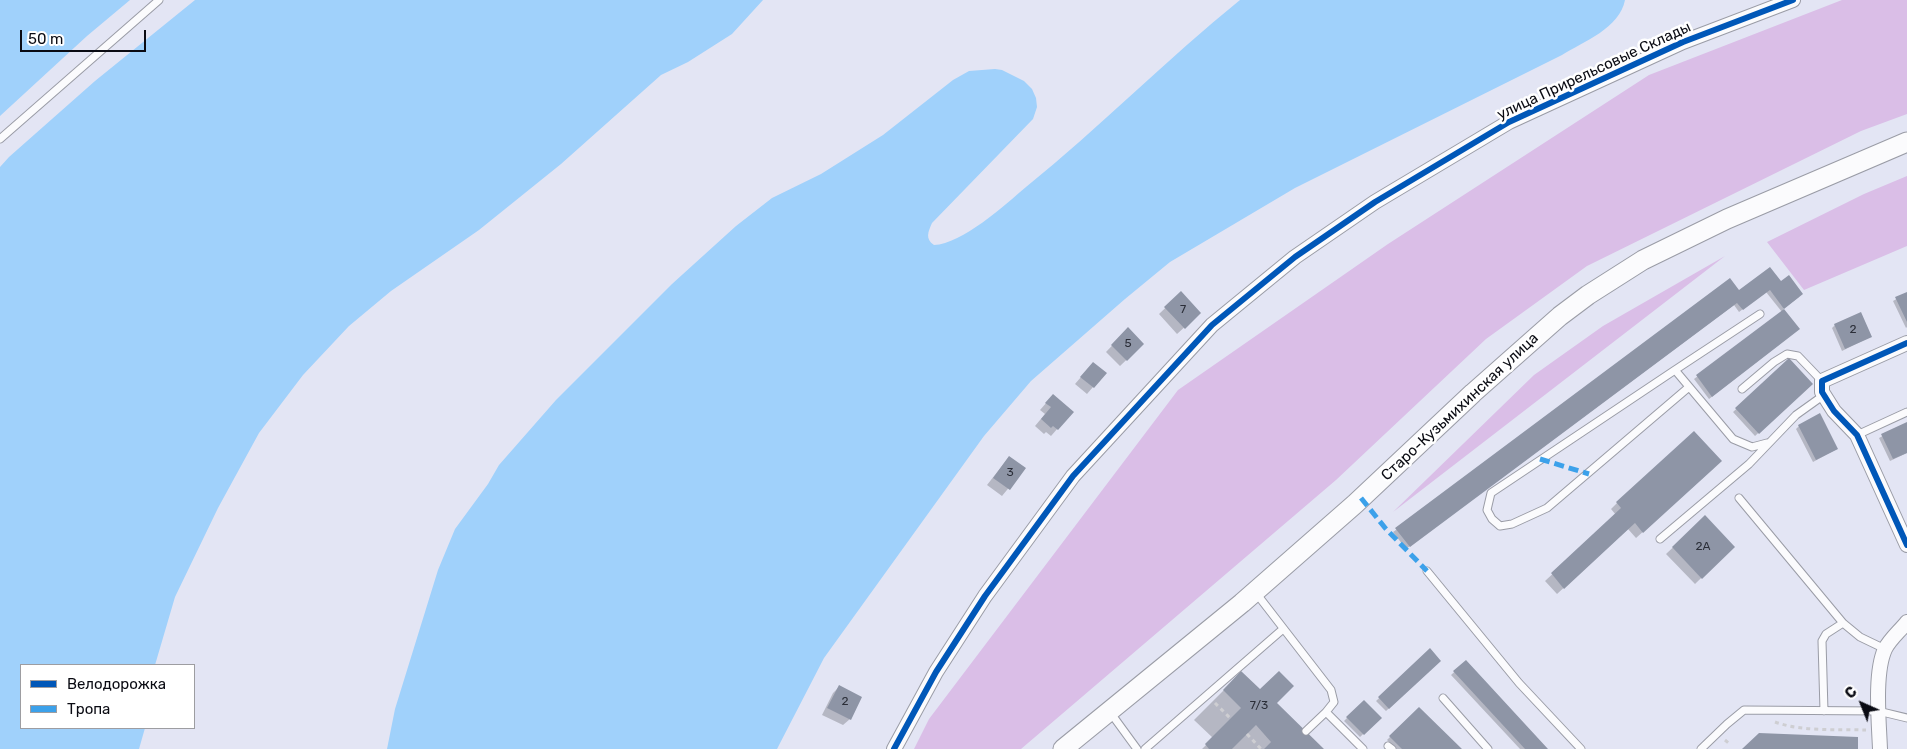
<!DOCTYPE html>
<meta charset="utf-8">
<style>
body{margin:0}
#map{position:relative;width:1907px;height:749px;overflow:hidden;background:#e3e5f4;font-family:Rubik,sans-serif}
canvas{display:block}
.legend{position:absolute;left:20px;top:664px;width:175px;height:65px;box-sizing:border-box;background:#fff;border:1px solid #9d9da1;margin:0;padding:6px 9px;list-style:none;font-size:15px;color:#0a0b13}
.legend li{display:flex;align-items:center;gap:10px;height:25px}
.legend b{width:25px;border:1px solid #9d9da1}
.north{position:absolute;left:1837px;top:679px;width:50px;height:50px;-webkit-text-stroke:4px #fff;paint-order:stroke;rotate:316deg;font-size:14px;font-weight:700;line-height:20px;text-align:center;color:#0a0b13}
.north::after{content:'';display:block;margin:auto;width:18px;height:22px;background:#0a0b13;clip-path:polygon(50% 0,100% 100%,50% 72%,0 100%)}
.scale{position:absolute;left:20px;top:30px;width:126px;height:22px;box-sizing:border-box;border:2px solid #0a0b13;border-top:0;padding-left:6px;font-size:15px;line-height:18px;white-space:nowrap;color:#0a0b13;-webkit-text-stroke:4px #fff;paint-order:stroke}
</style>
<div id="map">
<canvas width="1907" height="749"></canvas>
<ul class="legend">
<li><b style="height:6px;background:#0057b8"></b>Велодорожка</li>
<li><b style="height:6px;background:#3ca1ea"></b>Тропа</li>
</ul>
<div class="north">С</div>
<div class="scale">50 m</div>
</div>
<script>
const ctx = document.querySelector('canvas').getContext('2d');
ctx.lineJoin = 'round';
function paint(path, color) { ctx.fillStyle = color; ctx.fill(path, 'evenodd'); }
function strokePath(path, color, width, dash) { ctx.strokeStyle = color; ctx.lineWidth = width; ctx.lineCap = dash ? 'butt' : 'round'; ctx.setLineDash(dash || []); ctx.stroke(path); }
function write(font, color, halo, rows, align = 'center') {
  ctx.font = font + ' Rubik,sans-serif'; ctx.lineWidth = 5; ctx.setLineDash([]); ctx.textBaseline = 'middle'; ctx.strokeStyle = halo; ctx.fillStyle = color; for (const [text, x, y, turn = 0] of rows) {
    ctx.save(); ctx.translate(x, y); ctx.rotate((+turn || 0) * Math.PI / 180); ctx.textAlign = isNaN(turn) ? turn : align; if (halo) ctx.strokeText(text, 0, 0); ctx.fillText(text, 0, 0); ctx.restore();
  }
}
const forest = new Path2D(`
 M1842 0H1907V114L1861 131 1587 266 1486 339 1336 480 1021 749H914L929 719 1178 390 1388 244 1649 75Z
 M1907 176V246L1804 290 1767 242 1864 194Z
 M1725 256 1393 512 1534 375 1603 326Z`);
const water = new Path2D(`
 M0 0H130L87 36 0 116Z
 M195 0H763L732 34 688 62 661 75 561 164 479 230 391 291 349 326 303 375 259 433 218 508 175 597 155 665H21V728H145L139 749H0V167L9 157 95 81Z
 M1240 0H1625C1620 28 1583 42 1562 55L1295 188 1170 262 1125 299 1031 381 984 436 824 658 777 749H387L395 709 438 570 455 529 488 484 499 465 556 400 672 284 736 226 772 198 821 174 883 135 953 80 969 71 995 69 1002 70 1024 81 1032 89 1036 98 1037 107 1033 119 932 223C928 232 925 239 934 245 962 244 1005 205 1026 187 1100 127 1166 60 1240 0Z`);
const shadow = new Path2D(`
 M1781 283 1799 297 1783 309 1799 329 1709 399 1694 379 1782 312 1766 292 1739 312 1734 305 1406 549 1393 532 1739 292Z
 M1181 293 1200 313 1177 334 1159 314Z
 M1907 293V327L1906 328 1893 301Z
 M1835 325 1870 337 1842 351 1832 328Z
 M1128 329 1143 344 1120 366 1106 352Z
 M1789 360 1811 384 1755 436 1733 412Z
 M1087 370 1105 373 1087 394 1075 384Z
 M1047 402 1072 412 1051 436 1046 432 1044 434 1035 426 1045 414 1040 410Z
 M1907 423V453L1890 461 1879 438Z
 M1799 426 1837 449 1813 462 1796 429Z
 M1009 457 1025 468 1002 496 987 485Z
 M1714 468 1636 538 1628 529 1557 594 1545 581 1616 515 1611 509 1617 503Z
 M1705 517 1733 547 1695 584 1666 554Z
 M1430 650 1440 661 1386 711 1376 701Z
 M1466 661 1547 749H1520L1451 675Z
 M1241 673 1275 703 1322 749H1202L1213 738 1194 720Z
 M839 687 850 719 843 725 822 715 833 693Z
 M1364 701 1380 718 1360 737 1344 721Z
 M1419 708 1460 749H1396L1387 740Z`);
const building = new Path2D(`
 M1770 267 1781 281 1789 275 1803 294 1784 309 1770 290 1743 310 1737 303 1410 547 1395 528 1730 278 1739 290Z
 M1181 291 1201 313 1185 329 1164 307Z
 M1907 292V322L1895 297Z
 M1784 309 1800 329 1712 397 1696 375Z
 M1861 312 1872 337 1845 349 1834 324Z
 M1128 327 1144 344 1127 361 1111 345Z
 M1789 358 1813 384 1759 434 1735 408Z
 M1093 362 1107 373 1094 388 1080 377Z
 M1053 394 1074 412 1058 430 1053 426 1051 428 1041 419 1051 407 1045 403Z
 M1820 413 1838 449 1816 460 1798 425Z
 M1907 422V453L1893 459 1881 434Z
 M1694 431 1722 461 1643 533 1635 523 1564 589 1551 573 1621 508 1616 502Z
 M1009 456 1026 468 1010 490 993 478Z
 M1705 515 1735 547 1702 579 1672 547Z
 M1430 648 1441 661 1389 709 1378 697Z
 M1466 660 1548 749H1525L1453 671Z
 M1241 671 1260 689 1279 671 1294 686 1277 703 1324 749H1264L1271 742 1256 725 1232 749H1209L1205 744 1241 708 1223 690Z
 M839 685 862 697 851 720 827 708Z
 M1364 700 1382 718 1364 735 1346 717Z
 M1419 707 1462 749H1402L1389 736Z
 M1759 733 1858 737V749H1742Z`);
const path = new Path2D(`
 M1215 703 1231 719
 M1775 722C1803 732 1837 729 1866 730
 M1247 734 1261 749
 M1725 740 1731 745`);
const lane = new Path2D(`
 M0 139 159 0
 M1760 314 1675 370 1733 439 1752 447 1767 443
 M1675 370 1491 493 1487 510 1492 519 1500 526 1512 524 1547 508 1689 387
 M1742 389 1774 362 1787 354 1798 356 1822 381
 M1857 435 1907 412
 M1739 498 1843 623 1860 637 1885 649
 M1660 539 1749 464 1796 415 1824 395
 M1427 571 1519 683 1581 749
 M1256 593 1331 690 1334 702 1326 712 1363 749
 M1443 698 1488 749
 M1824 711 1822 641 1826 634 1843 623
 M1110 712 1137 749
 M1306 731 1326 712
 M1388 746 1392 749
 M1145 749 1283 629
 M1701 749 1727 724 1744 710 1878 711 1907 718`);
const street = new Path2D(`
 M1907 343 1822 381V392L1834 411 1857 435 1907 545
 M894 749 936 672 985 596 1073 476 1212 325 1295 257 1375 202 1509 122 1683 42 1793 0
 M1880 749C1879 723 1874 673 1885 649 1890 639 1900 631 1907 622`);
const secondary = new Path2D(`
 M1063 749 1242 603 1355 504 1473 393 1560 316 1588 295 1643 260 1727 219 1907 142`);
const quiet = new Path2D(`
 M1540 459 1589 474
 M1361 498 1386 529 1427 571`);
const cycleway = new Path2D(`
 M1907 343 1822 381V392L1834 411 1857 435 1907 545
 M894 749 936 672 985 596 1073 476 1212 325 1295 257 1375 202 1509 122 1683 42 1793 0`);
const numberNames = [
 ["7",1183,310],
 ["2",1853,330],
 ["5",1128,344],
 ["3",1010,473],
 ["2А",1703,547],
 ["2",845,702],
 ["7/3",1259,706]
];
const streetNames = [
 ["улица Прирельсовые Склады",1594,71,-25],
 ["Старо-Кузьмихинская улица",1460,407,-43]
];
paint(forest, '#dabee7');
paint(water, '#a0d1fb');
paint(shadow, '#0003');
paint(building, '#8e95a6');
strokePath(lane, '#9a9ca6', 9);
strokePath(street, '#9a9ca6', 16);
strokePath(secondary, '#9a9ca6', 21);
strokePath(path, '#ceced2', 3, [4, 4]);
strokePath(lane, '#fbfbfd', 7);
strokePath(street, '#fbfbfd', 14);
strokePath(secondary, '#fbfbfd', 19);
strokePath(quiet, '#3ca1ea', 5, [10, 5]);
strokePath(cycleway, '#0057b8', 6);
write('12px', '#2b2e38', null, numberNames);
write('15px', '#0a0b13', '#fff', streetNames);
</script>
